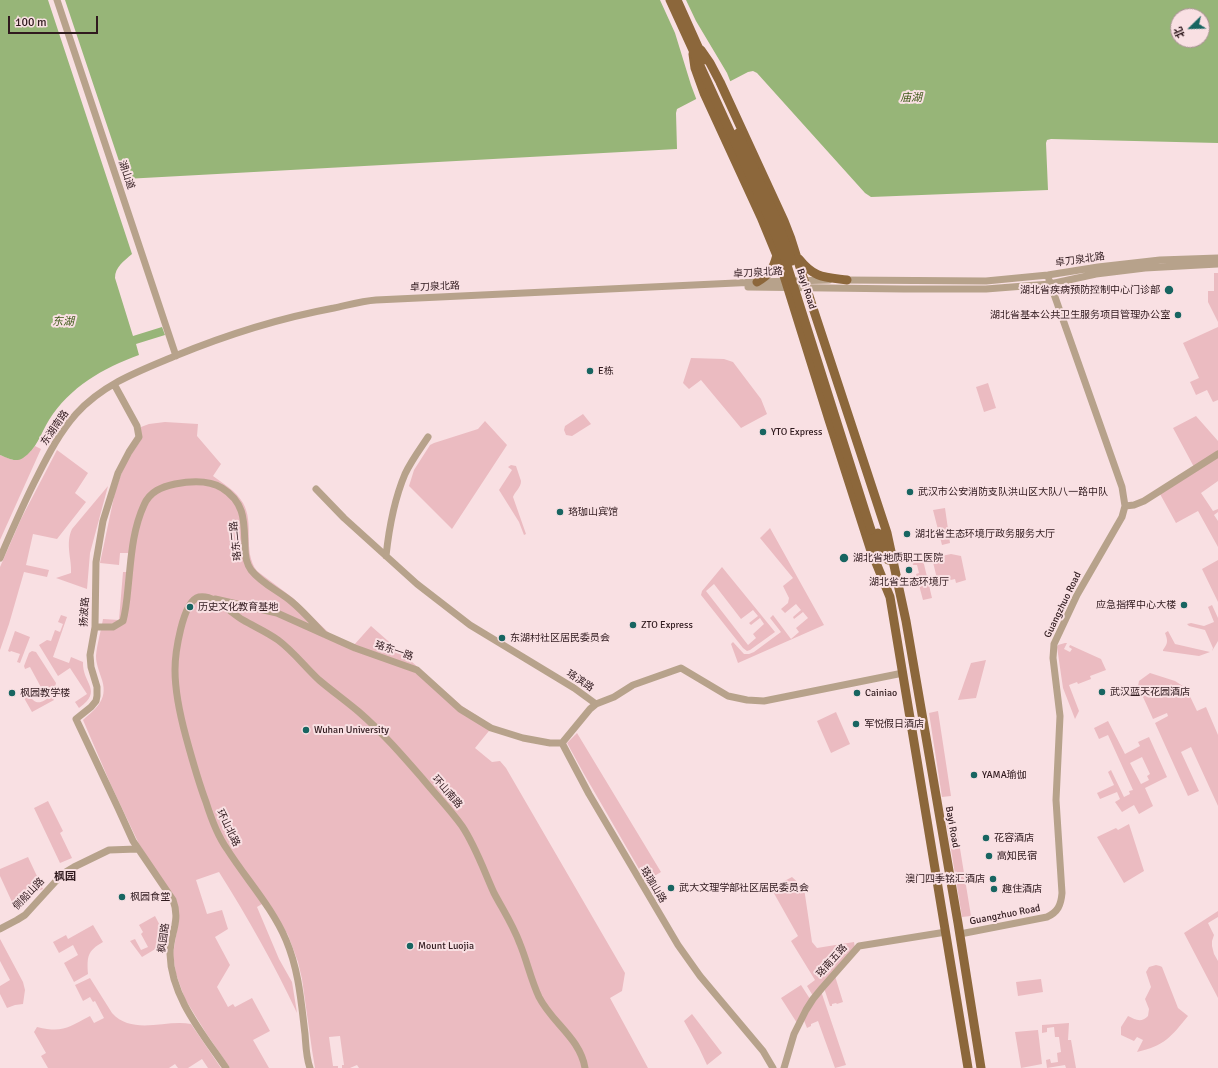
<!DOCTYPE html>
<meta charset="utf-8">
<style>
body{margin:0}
#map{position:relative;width:1218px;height:1068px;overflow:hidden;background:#f9e0e3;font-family:Signika,"Noto Sans SC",sans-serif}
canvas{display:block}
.north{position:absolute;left:1170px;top:8px;width:40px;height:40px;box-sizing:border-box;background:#f9e0e3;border:1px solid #a99194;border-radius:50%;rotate:247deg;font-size:11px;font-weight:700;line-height:16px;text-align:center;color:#301a1e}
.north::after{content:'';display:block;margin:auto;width:14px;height:18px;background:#186561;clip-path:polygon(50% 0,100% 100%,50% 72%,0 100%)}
.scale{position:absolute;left:8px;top:16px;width:90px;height:18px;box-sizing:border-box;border:2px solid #301a1e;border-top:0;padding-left:5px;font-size:12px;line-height:14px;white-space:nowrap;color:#301a1e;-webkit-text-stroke:3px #f9e0e3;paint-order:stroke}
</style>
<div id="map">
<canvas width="1218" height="1068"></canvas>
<div class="north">北</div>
<div class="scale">100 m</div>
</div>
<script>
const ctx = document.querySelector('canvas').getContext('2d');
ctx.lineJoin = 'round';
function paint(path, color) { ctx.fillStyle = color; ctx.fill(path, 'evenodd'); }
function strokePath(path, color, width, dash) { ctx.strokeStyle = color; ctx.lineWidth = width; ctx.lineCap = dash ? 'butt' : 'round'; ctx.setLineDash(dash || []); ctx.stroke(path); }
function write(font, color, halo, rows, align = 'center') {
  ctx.font = font + ' Signika,"Noto Sans SC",sans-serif'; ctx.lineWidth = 4; ctx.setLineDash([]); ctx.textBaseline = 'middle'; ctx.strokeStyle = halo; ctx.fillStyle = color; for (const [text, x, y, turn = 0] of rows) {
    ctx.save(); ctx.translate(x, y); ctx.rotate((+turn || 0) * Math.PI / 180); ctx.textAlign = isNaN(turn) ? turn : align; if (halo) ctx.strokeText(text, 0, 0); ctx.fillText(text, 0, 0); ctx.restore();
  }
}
const green = new Path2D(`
 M1214 273H1218V322L1208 302V291H1214Z
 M1218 327V400L1213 402 1207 390 1196 395 1190 382 1199 378 1183 343Z
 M691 358 724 359 733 362 761 399 767 414 741 428 701 380 689 389 683 383Z
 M988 383 996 408 984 412 976 387Z
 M583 414 591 424 572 436 566 435 564 430 565 426Z
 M1196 416 1218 441V451L1194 467 1173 428Z
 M485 421 507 445 452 529 409 486 414 470 430 445 434 443 478 429Z
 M165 422 198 424 197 436 221 464 213 476C224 484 236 491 243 503 255 524 242 551 257 571L293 598 330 634 354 645 371 626 462 706 493 726 475 748 492 762 500 761 506 768 625 973 622 991 610 998 648 1068H359L357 1065 350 1068H342V1065H344L340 1036 329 1037 333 1066H338V1068H315L312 1050 302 979 298 962 288 935 267 901 257 907 279 959 292 982 297 1013C274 964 248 918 219 872L196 880 207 914 222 910 228 929 215 937 230 965 217 987 228 1007 233 1004 235 1007 252 998 270 1031 253 1040 269 1068H230L206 1033 185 999 176 974 173 954 178 924 165 884 139 844 111 785 83 720C98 707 109 698 101 677 99 670 96 664 96 656 97 644 101 631 103 619L119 620 123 572H127L128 553H120L119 565 100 563 115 492 125 463 141 440V427L149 424Z
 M35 446 41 449 0 540V455L13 460 30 452Z
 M57 450 88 473 75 493 86 502 57 539 33 534 26 565 49 570 47 577 24 572 9 624 0 650V567L21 519Z
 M1218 456V481L1201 493 1213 511 1218 509V512L1214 515 1218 521V547L1198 511 1176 523 1160 494Z
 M511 465 516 466 521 481C521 488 515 491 513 497L526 534 524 535 519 522 499 490 512 470 508 467Z
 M108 486 90 553 87 589 56 578 71 573C72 559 65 544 72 529Z
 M945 508 950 543 942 545 933 510Z
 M770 528 824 625 738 663 731 644 733 642 744 654H749L754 652 781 632 770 618 773 615 791 639 799 632 796 628 808 618 803 612 794 619 793 617 801 610 796 604 785 613 781 609 788 603 789 598 783 586 793 578 760 538Z
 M951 554 961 556 966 580 956 583 955 579 938 583 932 558Z
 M923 560 932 598 923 600 916 574 919 573 917 565H913L912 563Z
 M1218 560V602L1202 569Z
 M722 567 775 632 750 650 747 651 743 648 701 595 702 591ZM714 584 741 619 753 610 758 616 749 623 751 625 760 618 764 624 753 634 756 638 748 645 706 591Z
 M1212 605 1218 618V641L1212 651 1213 648 1205 630 1189 626 1187 624 1191 623 1204 626 1214 622 1208 607Z
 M61 615 67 617 53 657 69 663 71 657 83 662C82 684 104 690 79 708L75 702 87 694 70 668 58 676 39 645 47 640 51 641 55 630 60 632 63 624 58 622Z
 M15 631 30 637 20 663 17 662 20 654 11 651 10 652 8 651Z
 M1168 631 1175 644 1210 652 1199 656 1163 651V650C1168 643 1168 641 1165 633Z
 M1065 643H1067L1064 649 1070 652 1072 649 1069 647 1070 645 1101 659 1106 670 1090 676 1091 679 1078 684 1077 682 1069 685 1079 711 1075 719 1063 688 1057 647 1058 645Z
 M32 651 36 652 56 683C55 691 47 693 41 696L38 694 43 691 30 667 25 669 24 666 29 653Z
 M986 660 976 698 958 700 971 663Z
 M1150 673 1175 681 1186 688 1197 711 1206 707 1218 735V806L1191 747 1181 752 1199 791 1188 796 1155 723 1168 716 1167 713 1153 719 1138 686 1139 681Z
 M29 695C37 707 42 702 51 696L54 700 32 712 24 698Z
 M938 711 951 796 942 797 929 713Z
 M836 712 850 744 831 753 817 721Z
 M1108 721 1125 754 1140 746 1138 742 1149 737 1167 777 1145 788 1153 806 1139 814 1134 805 1122 812 1115 802 1120 799 1117 792 1100 799 1097 793 1114 785 1108 772 1111 770 1124 797 1130 794 1129 791 1133 790 1108 735 1099 739 1094 728ZM1142 757 1150 774 1147 776 1149 780 1141 784 1130 763Z
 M577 733 661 872 646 881 584 774 567 743Z
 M48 801 63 831 60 833 72 858 60 863 34 808Z
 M956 824 971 916 962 917 947 825Z
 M1129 824 1144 871 1124 883 1097 837 1116 828 1118 830Z
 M28 857 43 889 12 902 0 876V869Z
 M792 877 804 888 812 942 817 948 854 942 855 948 813 996 807 986 815 980 791 941 798 936 771 888Z
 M1218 911V917L1208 923 1214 935 1212 941V946L1214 954 1218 961V998L1184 933Z
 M155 916 167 939V942L142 957 130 941 135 939 141 950 148 947 141 934 143 932 139 925Z
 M93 925 103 942C87 951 87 957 88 974L74 982 64 963 78 955 73 945 59 953 53 942 66 935 68 939Z
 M0 939 23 982 25 990 23 1004 15 1005 7 1008 0 994V986L10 980 0 961Z
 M1156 965 1160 966 1162 967 1178 1008 1188 1016C1171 1037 1164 1046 1137 1052L1143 1040 1137 1037 1134 1041 1121 1035V1027L1128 1016C1136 1020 1141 1023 1148 1016L1149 1009 1145 999 1151 987 1146 972 1149 967Z
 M835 976 843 1002 837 1004 836 1003 832 1004V1006H830L824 988Z
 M90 978 112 1013C133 1036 166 1019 191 1024L221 1068H208L202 1059 188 1068H178L175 1064 169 1068H48L41 1056 46 1053 34 1032 37 1027C63 1033 67 1028 90 1016L94 1023 104 1018 95 1001 93 1002 90 997 83 1001 75 985Z
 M1041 979 1043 992 1018 996 1016 982Z
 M801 985 810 999 797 1023 781 998Z
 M821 991 846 1065 835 1068 818 1021 811 1024V1026L807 1028 803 1018Z
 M692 1014 722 1053 707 1065 699 1048 684 1021Z
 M1069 1023 1068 1040H1071L1076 1068H1066L1065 1065 1047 1068 1046 1060 1050 1059 1051 1063 1058 1062 1057 1053 1061 1052 1059 1037H1055L1054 1027 1047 1028V1032L1042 1033V1025Z
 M1038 1030 1042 1064 1021 1068 1015 1032Z`);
const water = new Path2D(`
 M0 0H48L132 254C124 261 115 267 115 278L133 336 162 327 165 335 136 344 139 355C103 368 70 387 49 420 41 433 36 450 23 458 15 463 8 458 0 455Z
 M65 0H1218V143L1051 139 1047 140 1046 143 1048 190 871 197 865 193 757 73 753 71 748 72 677 109 676 113 677 149 125 179ZM1178 16H1202V40H1178Z`);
const pier = new Path2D(`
 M660 0H686L696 21 727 73 731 83 697 101 691 85 675 33Z`);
const minor = new Path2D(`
 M57 0 176 356
 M844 280 986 281 1048 275 1098 267 1160 260 1218 258
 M748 287 904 289H986L1050 284 1096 274 1145 268 1218 264
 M114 384 137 426 139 437 129 452 118 473 103 521 96 562 95 627 90 655 91 667 97 687V696L96 701 91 707 76 719 118 808 133 841 173 900C181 921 170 934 170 954 171 997 203 1034 226 1068
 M316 489 344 518 417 584 470 625 574 688 596 704 614 697 633 685 681 668 728 696 747 700 764 701 903 673
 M1125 506 1134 505 1144 501 1218 454
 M386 556C389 528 394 500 405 474 411 461 420 449 428 437
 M0 558C12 530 24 502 38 475 49 453 60 432 76 414 103 384 139 371 175 356 226 335 280 318 334 308 348 305 362 301 376 300L757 282 829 280
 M215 599 277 613 355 648 417 670 460 709 491 728 523 738 550 743H562
 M95 627H113L123 621C126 610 127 599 128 588 131 560 132 531 144 505 150 491 162 487 175 484 191 481 209 480 222 488 246 503 244 523 245 547 245 555 246 563 251 570 262 584 279 591 292 602 303 611 313 623 324 634
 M562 743 589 794 678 945 700 976 763 1051 773 1068
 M562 743 590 709 596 704
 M0 929 17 920 25 915 56 881 64 873 74 867 109 850 137 849
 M960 934 1047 917C1058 912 1061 905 1062 893L1056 800 1060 716 1053 658 1054 644 1077 595 1122 517 1125 506 1122 487 1049 280
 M310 1068C306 1057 306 1046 305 1034 301 1001 299 971 286 940 272 907 246 879 227 849 217 835 211 818 206 802 198 781 192 759 186 737 180 715 175 693 175 670 175 655 182 601 199 597 214 594 231 613 243 620 255 627 267 632 278 640 293 651 305 667 319 680 332 691 346 701 359 712 382 732 402 755 422 778 435 794 450 809 462 826 476 847 484 871 494 893 503 910 513 925 520 944 527 961 531 980 539 997 552 1023 580 1038 585 1068
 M784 1068 794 1034 806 1010 813 999 822 988 859 946 946 932`);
const major = new Path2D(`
 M701 50 710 63 720 82 784 221 791 239 811 302 887 533 906 621 958 923 981 1068
 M693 54 695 68 704 93 761 217 780 263 829 420 870 548 890 597 968 1068
 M799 259C814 278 824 277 847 280
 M757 282C770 274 773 270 777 255
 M871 530 880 559
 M878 533 888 560`);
const majorBridge = new Path2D(`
 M670 0 740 153 770 220 787 265 871 530
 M677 0 704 60
 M738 133 776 218 792 261`);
const markers = [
 [1169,290,5,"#186561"],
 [1178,315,4,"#186561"],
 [590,371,4,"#186561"],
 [763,432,4,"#186561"],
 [910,492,4,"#186561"],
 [560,512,4,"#186561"],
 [907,534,4,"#186561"],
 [844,558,5,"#186561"],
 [909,570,4,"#186561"],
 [1184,605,4,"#186561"],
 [190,607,4,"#186561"],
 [633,625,4,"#186561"],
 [502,638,4,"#186561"],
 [1102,692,4,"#186561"],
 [12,693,4,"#186561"],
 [857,693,4,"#186561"],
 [856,724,4,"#186561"],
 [306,730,4,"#186561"],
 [974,775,4,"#186561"],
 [986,838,4,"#186561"],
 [989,856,4,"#186561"],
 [993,879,4,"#186561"],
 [671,888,4,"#186561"],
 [994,889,4,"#186561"],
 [122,897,4,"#186561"],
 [410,946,4,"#186561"]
];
const streetNames = [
 ["湖山道",126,175,71],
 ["卓刀泉北路",1080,260,-8],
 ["卓刀泉北路",758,273,-3],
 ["卓刀泉北路",435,287,-2],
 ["Bayi Road",806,289,72],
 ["东湖南路",55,428,-55],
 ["珞东二路",236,541,-96],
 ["Guangzhuo Road",1063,605,-64],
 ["扬波路",85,612,-87],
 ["珞东一路",394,651,19],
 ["珞滨路",580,681,34],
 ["环山南路",447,792,49],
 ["Bayi Road",952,827,80],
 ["环山北路",228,828,64],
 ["珞珈山路",653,885,59],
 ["侧船山路",29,894,-46],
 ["Guangzhuo Road",1005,915,-11],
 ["枫园路",164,938,-82],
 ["珞南五路",832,961,-48]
];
const poiNames = [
 ["湖北省疾病预防控制中心门诊部",1160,290,"right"],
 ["湖北省基本公共卫生服务项目管理办公室",1170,315,"right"],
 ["E栋",598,371],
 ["YTO Express",771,432],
 ["武汉市公安消防支队洪山区大队八一路中队",918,492],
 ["珞珈山宾馆",568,512],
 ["湖北省生态环境厅政务服务大厅",915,534],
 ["湖北省地质职工医院",853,558],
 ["湖北省生态环境厅",909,582,"center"],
 ["应急指挥中心大楼",1176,605,"right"],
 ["历史文化教育基地",198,607],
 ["ZTO Express",641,625],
 ["东湖村社区居民委员会",510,638],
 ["武汉蓝天花园酒店",1110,692],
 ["枫园教学楼",20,693],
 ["Cainiao",865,693],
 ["军悦假日酒店",864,724],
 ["Wuhan University",314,730],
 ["YAMA瑜伽",982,775],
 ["花容酒店",994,838],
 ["高知民宿",997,856],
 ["澳门四季铭汇酒店",985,879,"right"],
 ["武大文理学部社区居民委员会",679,888],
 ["趣住酒店",1002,889],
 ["枫园食堂",130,897],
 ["Mount Luojia",418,946]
];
const waterNames = [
 ["庙湖",911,98],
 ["东湖",63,322]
];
const neighbourhoodNames = [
 ["枫园",65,877]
];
paint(green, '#ebbbc1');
paint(water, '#97b578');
paint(pier, '#f9e0e3');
strokePath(minor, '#b7a28b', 7);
strokePath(major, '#8c673b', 9);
strokePath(majorBridge, '#8c673b', 9);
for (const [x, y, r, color] of markers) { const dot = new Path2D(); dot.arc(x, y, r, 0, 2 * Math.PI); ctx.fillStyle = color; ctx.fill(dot); strokePath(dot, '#f9e0e3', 1.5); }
write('10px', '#301a1e', '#f9e0e3', streetNames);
write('10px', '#301a1e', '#f9e0e3', poiNames, 'left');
write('italic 11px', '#3f5a1a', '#f9e0e3', waterNames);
write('bold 11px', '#301a1e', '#f9e0e3', neighbourhoodNames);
</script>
